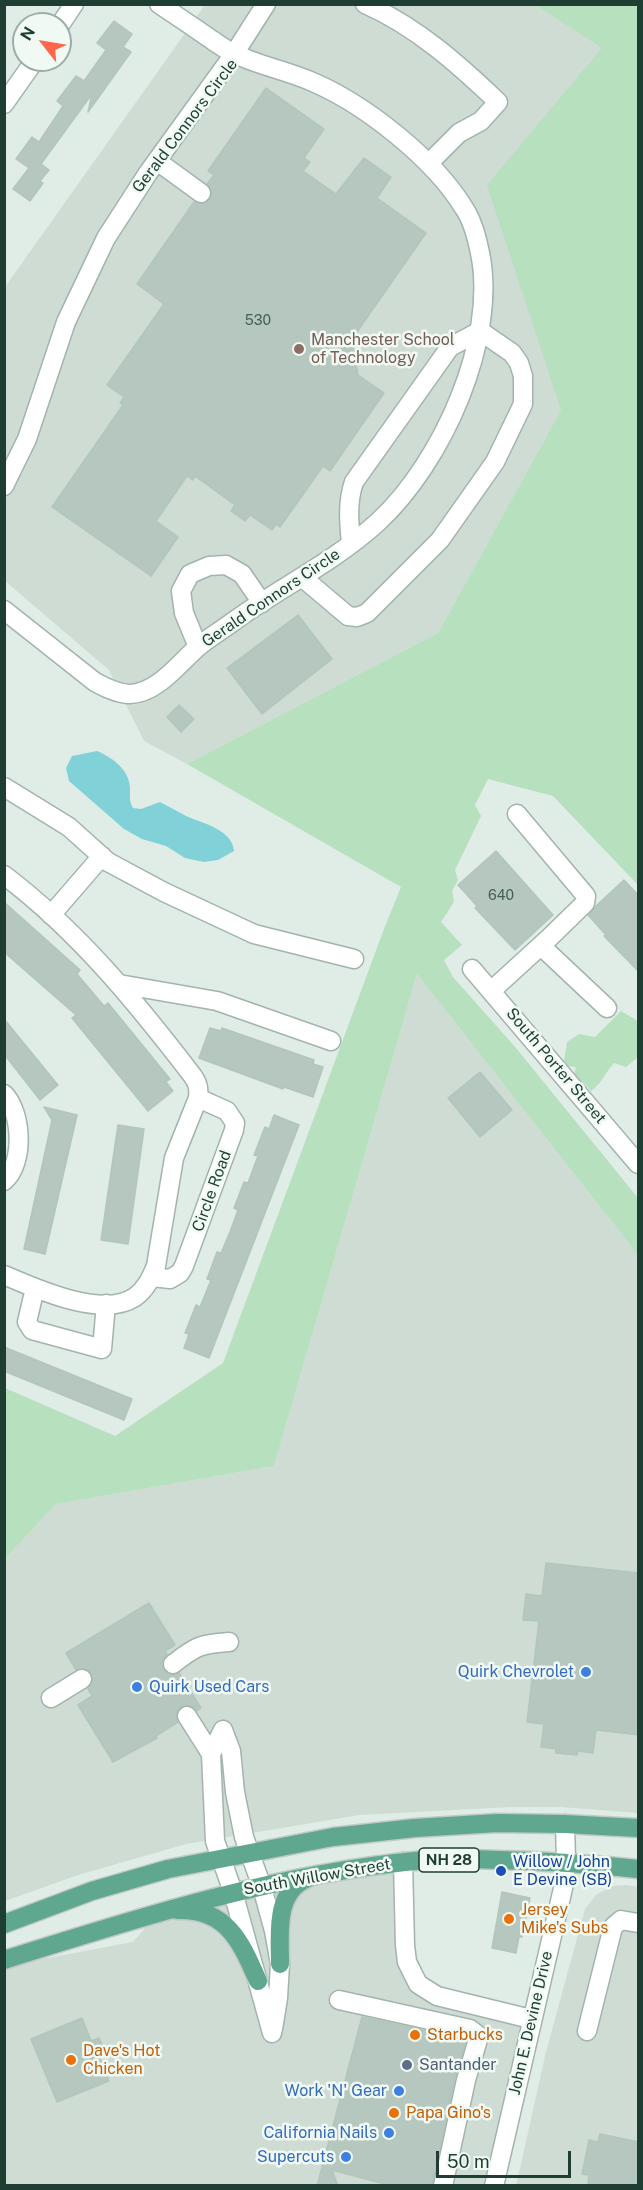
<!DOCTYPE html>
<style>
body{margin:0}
#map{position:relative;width:643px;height:2190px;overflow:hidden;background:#e0ece6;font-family:"Public Sans",sans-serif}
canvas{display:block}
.frame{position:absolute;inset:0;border:6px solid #1f3e33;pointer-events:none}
.north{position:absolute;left:12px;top:12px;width:60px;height:60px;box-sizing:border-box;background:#f0f9f4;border:2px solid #9caea7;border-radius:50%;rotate:301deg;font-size:16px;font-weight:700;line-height:24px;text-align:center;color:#1f3e33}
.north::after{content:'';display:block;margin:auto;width:21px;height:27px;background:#ff674b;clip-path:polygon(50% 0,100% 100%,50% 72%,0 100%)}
.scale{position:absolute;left:436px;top:2151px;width:135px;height:27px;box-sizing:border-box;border:3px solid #1f3e33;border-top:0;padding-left:8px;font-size:18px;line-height:21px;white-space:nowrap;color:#1f3e33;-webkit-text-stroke:4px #f0f9f4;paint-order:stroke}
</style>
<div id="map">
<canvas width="643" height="2190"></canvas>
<div class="frame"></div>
<div class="north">N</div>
<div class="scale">50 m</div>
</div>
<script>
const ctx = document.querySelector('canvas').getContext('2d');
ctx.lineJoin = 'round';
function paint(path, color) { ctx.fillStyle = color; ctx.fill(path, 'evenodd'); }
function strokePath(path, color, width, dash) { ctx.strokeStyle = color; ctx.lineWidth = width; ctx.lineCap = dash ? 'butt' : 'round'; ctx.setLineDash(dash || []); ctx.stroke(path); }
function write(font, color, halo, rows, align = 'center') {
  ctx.font = font + ' "Public Sans",sans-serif'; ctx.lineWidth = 5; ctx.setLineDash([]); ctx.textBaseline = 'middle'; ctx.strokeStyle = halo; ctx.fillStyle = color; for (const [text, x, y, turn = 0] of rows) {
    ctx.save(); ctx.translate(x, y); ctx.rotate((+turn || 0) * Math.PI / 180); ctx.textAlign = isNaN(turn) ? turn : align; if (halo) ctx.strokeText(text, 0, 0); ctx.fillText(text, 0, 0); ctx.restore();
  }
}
const built = new Path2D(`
 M205 5H638L561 410 438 633 187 764 144 741 109 670 5 581V287Z
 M417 974 638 1255V1813L561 1807H511L359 1815 186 1844 78 1875 5 1901 4 1558 56 1504 274 1466Z
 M403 1862 418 1984 531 2019 494 2185 5 2186V1966L133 1942 160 1911Z
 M627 1885 638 1887V2185L516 2186 546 2052 585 1909 596 1895 612 1886Z`);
const green = new Path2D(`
 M536 5H638V885L553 796 488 779 475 805 481 816 455 870 458 880 452 891 454 902 441 922 462 945 444 960 453 977 516 1048 638 1198V1255L417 974 274 1466 56 1504 5 1558V1388L115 1436 223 1363 384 929 401 887 187 764 438 633 561 410 487 185 602 48Z
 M621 1011 638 1021V1057L626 1067 614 1063C606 1072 600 1085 591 1091L574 1074 576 1067 568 1066 564 1061 567 1042 579 1034 595 1037Z`);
const water = new Path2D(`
 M97 751C113 758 130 770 130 789 130 797 129 801 133 808L141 809 160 802C168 806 177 811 186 816 202 823 233 830 234 851L218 860 204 862 185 858 166 846 142 839 124 829 69 781 66 768 72 756Z`);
const building = new Path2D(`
 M114 21 132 34 123 47 131 52 88 112 92 94 41 164 49 170 40 181 43 183 30 201 13 189 29 168 16 159 32 137 39 142 63 106 57 101 76 76 84 81 106 50 97 43Z
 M266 88 324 129 304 158 310 162 303 171 336 194 364 158 391 177 377 198 426 233 352 339 358 375 384 393 330 471 323 466 280 527 276 524 272 530 250 515 245 521 231 511 235 505 195 476 193 480 187 476 156 521 178 537 151 576 52 507 123 405 120 403 124 397 107 385 164 304 137 284 194 202 205 203 210 199 211 189 207 184 214 175 208 171Z
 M298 615 332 659 262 714 227 668Z
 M179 705 194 719 181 732 167 717Z
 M496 851 553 915 515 950 475 908 477 906 458 885Z
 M624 880 639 896V972L604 936 606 935 588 915 596 906Z
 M4 902 80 970 77 974 104 1006 108 1003 170 1079 166 1082 173 1091 148 1111 72 1018 76 1015 4 952Z
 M4 1019 58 1085 40 1100 4 1054Z
 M210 1028 221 1031 222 1028 314 1060 313 1064 323 1067 313 1097 284 1087 283 1089 199 1058Z
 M480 1072 512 1110 480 1137 448 1098Z
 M44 1107 77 1115 45 1254 24 1249 52 1120Z
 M274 1115 299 1125 209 1358 184 1348 189 1334 185 1333 196 1305 200 1307 211 1280 207 1279 217 1252 221 1253 230 1232 238 1210 234 1208 244 1182 248 1183 258 1156 254 1155 265 1127 269 1129Z
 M118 1125 144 1129 128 1244 101 1240Z
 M4 1347 132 1399 124 1420 4 1371Z
 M546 1563 639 1573V1735L596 1730 593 1753 578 1751 577 1755 556 1753V1749L541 1747 544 1724 527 1722 539 1621 523 1620 526 1594 542 1596Z
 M149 1603 175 1645 165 1651 167 1654 163 1659 162 1665 164 1670 169 1675 179 1673 201 1708 197 1711 192 1706H182L177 1711 178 1722 156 1736 157 1738 113 1762 78 1705 92 1696 88 1689 92 1684V1674L87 1669 76 1670 66 1653Z
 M502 1892 530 1898 522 1937H519L516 1953 492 1948Z
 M362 2017 466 2040 455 2078 432 2186H392L332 2170 338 2186H317Z
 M82 2018 91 2041 99 2038 106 2053 99 2056 109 2081 57 2102 31 2039Z
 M600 2134 639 2142V2186H599L588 2183 589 2175 582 2174 589 2140 598 2142Z`);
const minor = new Path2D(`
 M365 4C417 27 458 64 498 102L481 121 459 133 429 163
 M60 25 74 4
 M4 104 35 60
 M157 161 201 193
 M4 486 27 439 66 322 106 238 148 173 234 54 266 4
 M303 578 348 616 357 617 367 613 440 540 495 462 523 404V376L519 363 512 353 480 331 450 347 354 482C347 502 349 523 351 543
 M4 610 95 682C106 688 118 694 130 694 158 693 180 662 199 646 210 637 222 630 234 621 281 587 334 562 378 522 442 463 498 339 480 253 477 238 473 221 464 208 434 159 367 106 315 83 289 71 260 66 235 54 227 51 220 45 212 40 195 28 177 16 159 4
 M198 647 184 613 181 591 190 574 209 566 226 565 242 574 262 603
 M4 787 69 827 108 862 164 892 254 934 354 959
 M4 875C78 931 136 1002 192 1075 198 1083 199 1088 198 1098L174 1158 156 1266C151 1278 146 1289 135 1297 102 1319 37 1289 4 1275
 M51 915 102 856
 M541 946 607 1008
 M472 969 638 1164
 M119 984 217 1001 331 1041
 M491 991 548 939 585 903 586 896 517 814
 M4 1094C22 1112 25 1163 4 1181
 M152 1277 170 1279 180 1273 184 1266 234 1130 235 1123 227 1111 198 1098
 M35 1288 27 1322 32 1330 102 1349 106 1304
 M173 1664C196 1646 200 1644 229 1642
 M51 1698 82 1679
 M187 1716 211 1754
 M223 1730 211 1754 215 1841 233 1892 272 2033
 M223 1730 231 1751 235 1792 244 1837 262 1887 274 1931 280 1964 278 1998 273 2029
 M403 1862 405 1945 407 1962 418 1984 437 1996 531 2019
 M339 2000 470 2029 479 2036 466 2080 443 2186
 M587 2031 613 1927 621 1920 638 1923
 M494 2186 564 1884 566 1861 565 1824`);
const major = new Path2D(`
 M177 1910C227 1908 241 1942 258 1981
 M4 1924 92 1891 168 1869 333 1837 415 1828 497 1823 565 1824 638 1828
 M4 1960C143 1916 279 1873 425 1860 449 1858 474 1859 498 1860 545 1861 591 1864 638 1869
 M280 1964C280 1933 274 1892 308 1878`);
const markers = [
 [299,349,6,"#8d6e63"],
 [586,1672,6,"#3f7fe0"],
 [137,1687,6,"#3f7fe0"],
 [501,1871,6,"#1a4fb4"],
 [509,1919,6,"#e8710a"],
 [415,2035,6,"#e8710a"],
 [71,2060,6,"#e8710a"],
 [407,2065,6,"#5c6f8a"],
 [399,2091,6,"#3f7fe0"],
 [394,2113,6,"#e8710a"],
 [389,2133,6,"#3f7fe0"],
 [346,2157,6,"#3f7fe0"]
];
const numberNames = [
 ["530",258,321],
 ["640",501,896]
];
const shields = [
 [449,1860,60]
];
const shieldNames = [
 ["NH 28",449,1860]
];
const streetNames = [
 ["Gerald Connors Circle",185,126,-53],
 ["Gerald Connors Circle",271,598,-34],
 ["South Porter Street",556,1066,50],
 ["Circle Road",212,1191,-70],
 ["South Willow Street",317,1877,-10],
 ["John E. Devine Drive",531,2023,-77]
];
const educationNames = [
 ["Manchester School",311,340],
 ["of Technology",311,358]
];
const shopNames = [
 ["Quirk Chevrolet",574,1672],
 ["Quirk Used Cars",149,1687,"left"],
 ["Work 'N' Gear",387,2091],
 ["California Nails",377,2133],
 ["Supercuts",334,2157]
];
const transitNames = [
 ["Willow / John",513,1862],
 ["E Devine (SB)",513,1880]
];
const foodNames = [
 ["Jersey",521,1910],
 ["Mike's Subs",521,1928],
 ["Starbucks",427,2035],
 ["Dave's Hot",83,2051],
 ["Chicken",83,2069],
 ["Papa Gino's",406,2113]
];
const serviceNames = [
 ["Santander",419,2065]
];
paint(built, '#cedcd4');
paint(green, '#b6e0be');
paint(water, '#81d2d8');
paint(building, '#b5c7be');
strokePath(building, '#b1c7bc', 1.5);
strokePath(minor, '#a2b4ad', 21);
strokePath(major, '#c0c9c6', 21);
strokePath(minor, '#fff', 18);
strokePath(major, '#5fa78e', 18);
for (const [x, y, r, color] of markers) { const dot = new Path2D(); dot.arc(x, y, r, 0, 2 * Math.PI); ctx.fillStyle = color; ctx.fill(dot); strokePath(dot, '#f0f9f4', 2); }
write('14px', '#446056', null, numberNames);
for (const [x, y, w] of shields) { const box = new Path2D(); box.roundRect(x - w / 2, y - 12, w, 24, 4.5); ctx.fillStyle = '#f0f9f4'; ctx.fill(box); strokePath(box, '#1f3e33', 1.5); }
write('bold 15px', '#1f3e33', null, shieldNames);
write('16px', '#1f3e33', '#f0f9f4', streetNames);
write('16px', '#785e54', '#f0f9f4', educationNames, 'left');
write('16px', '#366cbe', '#f0f9f4', shopNames, 'right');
write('16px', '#164399', '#f0f9f4', transitNames, 'left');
write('16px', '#c56008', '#f0f9f4', foodNames, 'left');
write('16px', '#4e5e75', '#f0f9f4', serviceNames, 'left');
</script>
